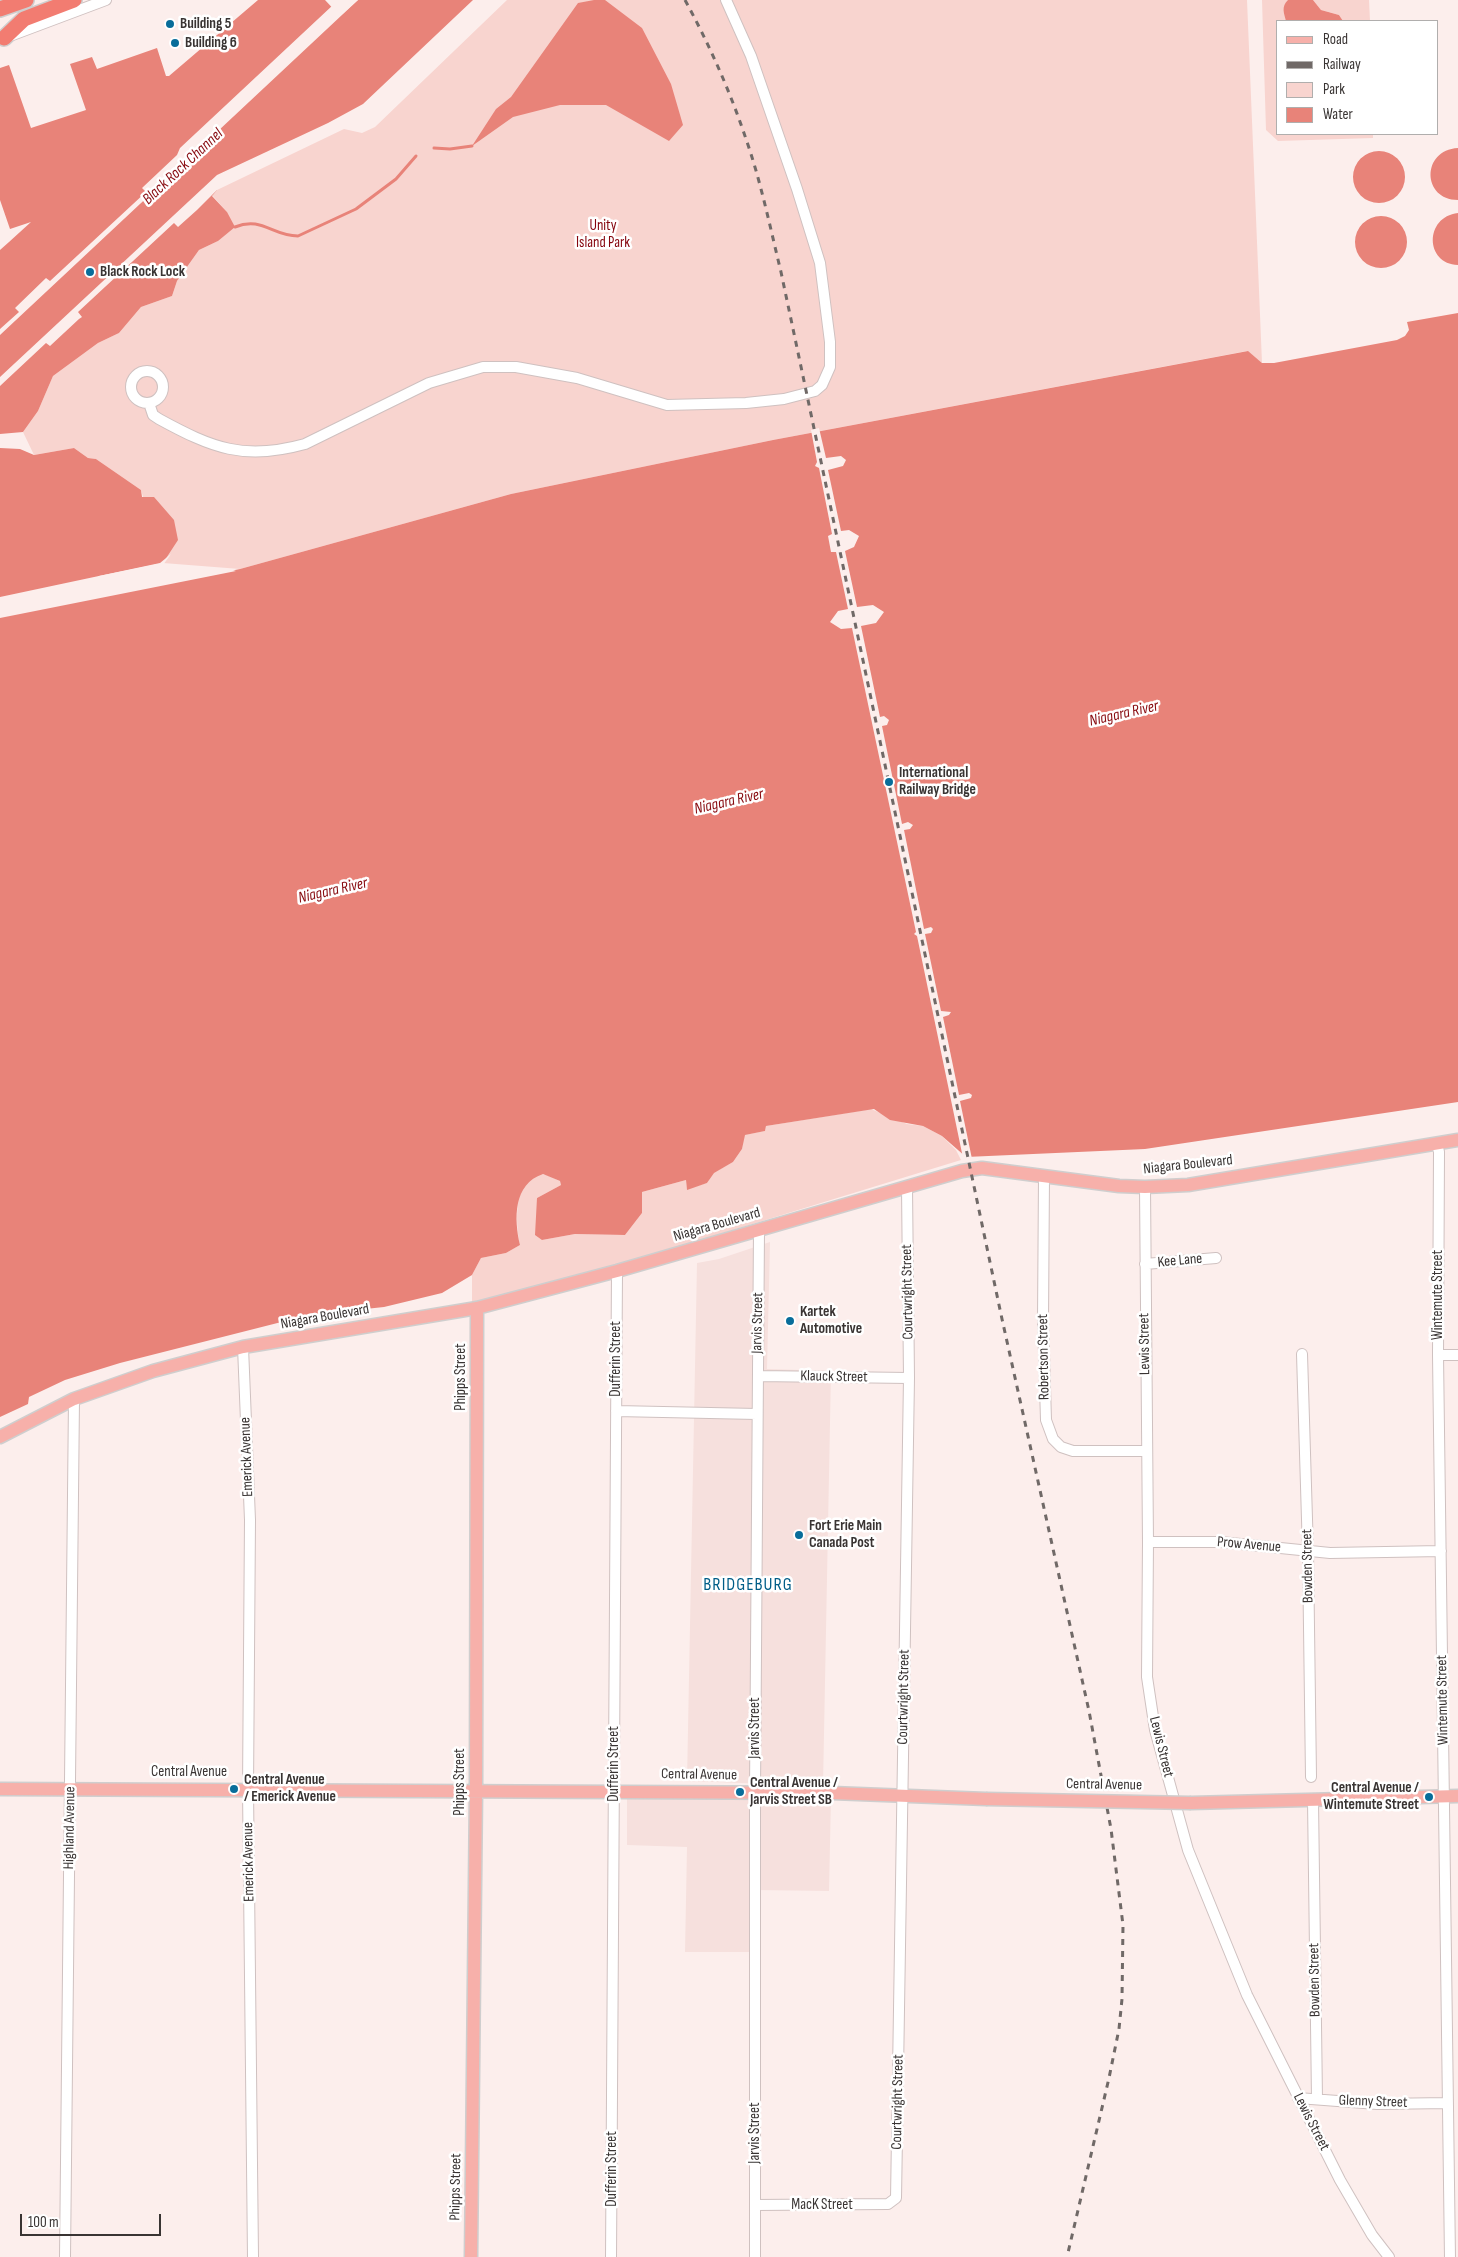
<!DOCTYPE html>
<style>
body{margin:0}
#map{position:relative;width:1458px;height:2257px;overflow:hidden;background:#fceeec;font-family:"Sofia Sans Condensed",sans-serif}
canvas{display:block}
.legend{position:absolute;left:1276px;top:20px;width:162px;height:115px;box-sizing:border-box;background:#fff;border:1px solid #b0aead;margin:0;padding:6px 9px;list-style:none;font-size:15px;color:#393433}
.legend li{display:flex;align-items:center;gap:10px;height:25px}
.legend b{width:25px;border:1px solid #b0aead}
.scale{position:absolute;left:20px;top:2214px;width:141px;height:22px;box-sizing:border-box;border:2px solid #393433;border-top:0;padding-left:6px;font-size:15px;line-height:18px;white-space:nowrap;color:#393433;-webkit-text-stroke:4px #fff;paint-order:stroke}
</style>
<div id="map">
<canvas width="1458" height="2257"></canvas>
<ul class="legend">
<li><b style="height:6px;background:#f7b0aa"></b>Road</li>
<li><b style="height:6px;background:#706967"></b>Railway</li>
<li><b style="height:14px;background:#f8d4cf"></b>Park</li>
<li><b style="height:14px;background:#e88379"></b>Water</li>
</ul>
<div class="scale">100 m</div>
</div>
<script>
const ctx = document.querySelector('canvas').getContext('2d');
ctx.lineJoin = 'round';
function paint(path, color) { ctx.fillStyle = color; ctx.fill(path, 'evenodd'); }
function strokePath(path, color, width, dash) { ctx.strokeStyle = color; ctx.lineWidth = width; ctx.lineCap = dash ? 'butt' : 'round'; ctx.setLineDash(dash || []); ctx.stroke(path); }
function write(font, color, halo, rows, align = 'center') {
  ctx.font = font + ' "Sofia Sans Condensed",sans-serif'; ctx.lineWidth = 5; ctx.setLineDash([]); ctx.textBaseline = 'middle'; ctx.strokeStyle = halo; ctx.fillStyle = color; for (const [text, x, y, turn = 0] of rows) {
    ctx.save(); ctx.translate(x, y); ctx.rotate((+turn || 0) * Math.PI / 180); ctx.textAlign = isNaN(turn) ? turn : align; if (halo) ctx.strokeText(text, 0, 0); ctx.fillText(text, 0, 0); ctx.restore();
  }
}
const built = new Path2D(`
 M770 1242 767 1369 831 1371 823 1786 687 1781 697 1263 719 1259Z
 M627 1795 831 1797 829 1891 755 1890 754 1952H685L687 1847 627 1845Z`);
const green = new Path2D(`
 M507 0H1247L1262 363 1247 351 773 440 511 494 240 569 163 563 141 490 96 459 88 458 74 448 34 455 23 432 38 411 53 376 98 343 119 333 141 307 172 296 177 281 199 250 218 241 227 212 212 195 217 190 344 129 362 133 375 127Z
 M1262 0H1289L1286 21H1277V134H1373V138L1278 141 1266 130Z
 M1313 0H1369L1370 21H1343L1339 15 1321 10Z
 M871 1109 907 1124 923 1126 942 1136 956 1150 961 1160 554 1285 472 1305V1275L481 1258 506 1253 520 1245C516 1226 512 1177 541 1174 547 1174 555 1179 560 1181L561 1185 537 1198 542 1240 575 1234 625 1235 642 1213V1192L686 1180 687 1189 707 1183 713 1173 733 1162 742 1149 744 1135 765 1131 766 1126Z`);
const water = new Path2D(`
 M258 0H325L340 16 358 0H473L363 104 328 123 217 175V190L212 196 227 212 235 227 218 241 199 250 177 281 172 296 141 307 119 333 98 343 53 376 38 411 23 432 0 434V250L9 242 10 229 0 200V68L9 65 31 128 86 110 70 64 92 57 97 69 157 48 166 76H169Z
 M594 0H605L642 28 671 84 683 125 669 141 606 105H560L513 117 472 146 496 109 511 97 578 3Z
 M1288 0H1313L1321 10 1339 15 1343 21H1286C1284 13 1281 7 1288 0Z
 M1458 148V200C1422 200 1421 150 1458 148Z
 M1353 177a26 26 0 1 1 52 0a26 26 0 1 1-52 0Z
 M1458 213V265C1425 264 1424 217 1458 213Z
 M1355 242a26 26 0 1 1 52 0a26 26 0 1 1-52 0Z
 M1458 313V1102L1145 1149 966 1157 942 1136 923 1126 890 1120 874 1109 766 1126 765 1131 745 1135 742 1149 733 1162 714 1173 707 1183 687 1190 686 1180 642 1192V1213L625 1235 575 1234 542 1240 535 1235 537 1198 561 1185 560 1181 543 1174C513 1184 514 1219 520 1245L506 1253 481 1258 472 1275 442 1293 384 1307 309 1315 120 1363 65 1380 29 1397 28 1404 0 1417V617L240 569 511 494 773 440 1248 351 1262 363H1274L1397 340 1405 336 1409 330 1407 322Z
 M0 448 20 449 34 455 74 448 88 458 96 459 141 490 142 497H154L174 520 178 540 163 563 99 576 92 581 0 598Z`);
const pier = new Path2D(`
 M354 0H358L0 335V329L19 312 15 308 46 278 50 281 146 192 142 188 177 155 180 148 333 5 340 13Z
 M217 175V190L197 210 178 227 174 223 78 312 82 317 79 319 50 346 46 343 0 386V377Z
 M31 222 9 242 7 230Z
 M819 428 826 458 841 456 846 460 843 466 828 470 841 531 849 530 859 536 854 547 845 551 857 607 873 605 884 612 876 623 861 626 880 717 884 716 889 720 887 725 882 726 902 824 908 822 913 825 910 829 904 830 924 929 931 927 933 929 931 933 925 934 941 1011 951 1012 949 1015 943 1017 959 1095 969 1093 972 1095 971 1098 960 1101 972 1159 963 1158 917 936 914 934 916 932 852 628 841 629 830 622 838 611 848 609 836 552H831L828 536 832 534 819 468 815 466 817 462 811 430Z
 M171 554 163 565 100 578 92 583 0 601V597L160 563Z
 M230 569 236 571 0 618V614Z`);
const stream = new Path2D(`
 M434 148 450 149 472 146
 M235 227C262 216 272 236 298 236L356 209 396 179 416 156`);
const minor = new Path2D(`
 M10 36 106 0
 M131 387a16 16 0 1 1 32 0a16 16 0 1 1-32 0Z
 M149 403 153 415 159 419C212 448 244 461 305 444L429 383 483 367H516L577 378 667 405 746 403 784 399 815 391 822 385 830 367V342L820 263 797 189 751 56 726 0
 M1437 1144 1439 1152 1438 1355 1450 2257
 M1044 1176 1043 1320 1046 1420 1053 1439 1061 1447 1073 1451H1147
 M1145 1187 1148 1542 1147 1677 1155 1730 1188 1850 1247 1995 1340 2180 1372 2235 1389 2257
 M1145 1264 1216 1258
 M243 1347 250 1520 248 1789 253 2257
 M1302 1354 1308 1552 1311 1777
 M1438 1355H1458
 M758 1376 909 1378
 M616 1411 757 1414
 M1148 1542H1221L1330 1553 1441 1551
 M1313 1801 1317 2099
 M1298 2098 1377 2104 1448 2103
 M755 2205 888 2204 896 2198 909 1378 907 1187
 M65 2257 74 1399
 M611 2257 617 1271
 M755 2257V1792L759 1230`);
const major = new Path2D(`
 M0 1437 74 1399 153 1371 243 1347 477 1308 617 1271 962 1171 982 1168 1119 1186 1145 1187 1188 1185 1458 1140
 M0 1789 832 1793 986 1799
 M1191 1803 1458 1796
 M471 2257 476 1791 477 1308`);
const highway = new Path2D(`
 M0 9 26 0
 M4 38 24 19 74 0`);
const rail = new Path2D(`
 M685 0C709 44 730 91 746 139 761 182 770 227 781 272L1002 1319 1089 1711 1111 1829 1123 1925 1122 1999 1119 2029 1109 2078 1067 2257`);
const majorBridge = new Path2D(`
 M986 1799 1191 1803`);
const markers = [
 [170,24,5,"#086d9a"],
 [175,43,5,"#086d9a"],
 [90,272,5,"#086d9a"],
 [889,782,5,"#086d9a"],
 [790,1321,5,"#086d9a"],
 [799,1535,5,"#086d9a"],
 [234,1789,5,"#086d9a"],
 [740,1792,5,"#086d9a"],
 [1429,1797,5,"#086d9a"]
];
const poiNames = [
 ["Building 5",180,24],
 ["Building 6",185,43],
 ["Black Rock Lock",100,272],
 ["International",899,773],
 ["Railway Bridge",899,790],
 ["Kartek",800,1312],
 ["Automotive",800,1329],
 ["Fort Erie Main",809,1526],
 ["Canada Post",809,1543],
 ["Central Avenue",244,1780],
 ["/ Emerick Avenue",244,1797],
 ["Central Avenue /",750,1783],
 ["Jarvis Street SB",750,1800],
 ["Central Avenue /",1419,1788,"right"],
 ["Wintemute Street",1419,1805,"right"]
];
const parkNames = [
 ["Unity",603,226],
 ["Island Park",603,243]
];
const streetNames = [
 ["Niagara Boulevard",1188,1165,-6],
 ["Niagara Boulevard",717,1225,-16],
 ["Kee Lane",1180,1261,-5],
 ["Courtwright Street",908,1292,-91],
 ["Wintemute Street",1438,1295,-90],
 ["Niagara Boulevard",325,1317,-10],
 ["Jarvis Street",758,1323,-89],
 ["Lewis Street",1145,1344,-91],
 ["Robertson Street",1044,1357,-91],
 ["Dufferin Street",616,1359,-90],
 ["Phipps Street",461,1377,-90],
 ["Klauck Street",834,1377,1],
 ["Emerick Avenue",247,1457,-92],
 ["Prow Avenue",1249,1545,5],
 ["Bowden Street",1308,1566,-91],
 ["Courtwright Street",904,1697,-89],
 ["Wintemute Street",1443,1700,-91],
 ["Jarvis Street",755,1728,-90],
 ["Lewis Street",1161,1747,76],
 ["Dufferin Street",614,1764,-90],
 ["Central Avenue",189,1772],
 ["Central Avenue",699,1775,1],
 ["Phipps Street",460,1782,-90],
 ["Central Avenue",1104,1785,1],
 ["Highland Avenue",70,1828,-89],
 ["Emerick Avenue",249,1862,-91],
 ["Bowden Street",1315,1980,-91],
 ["Courtwright Street",898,2102,-89],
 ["Glenny Street",1373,2102,2],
 ["Lewis Street",1311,2122,63],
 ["Jarvis Street",755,2133,-90],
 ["Dufferin Street",612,2169,-90],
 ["Phipps Street",456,2187,-89],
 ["MacK Street",822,2205]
];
const waterNames = [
 ["Black Rock Channel",183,167,-43],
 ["Niagara River",1124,714,-13],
 ["Niagara River",729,802,-13],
 ["Niagara River",333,891,-13]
];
const quarterNames = [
 ["BRIDGEBURG",748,1585]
];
paint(built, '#f6e0dd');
paint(green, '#f8d4cf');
paint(water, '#e88379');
paint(pier, '#fceeec');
strokePath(stream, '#e88379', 3);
strokePath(minor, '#cfc1c0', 12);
strokePath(major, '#cfcece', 15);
strokePath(highway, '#cfcece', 18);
strokePath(minor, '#fff', 10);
strokePath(major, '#f7b0aa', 12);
strokePath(highway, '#f27c71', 15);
strokePath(rail, '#706967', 3, [6, 6]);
strokePath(majorBridge, '#cfcece', 15, []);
strokePath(majorBridge, '#f7b0aa', 12);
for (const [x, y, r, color] of markers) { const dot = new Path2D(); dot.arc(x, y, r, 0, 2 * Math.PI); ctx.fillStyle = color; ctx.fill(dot); strokePath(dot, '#fff', 2); }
write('bold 15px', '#393433', '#fff', poiNames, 'left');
write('15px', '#85040d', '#fff', parkNames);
write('15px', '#393433', '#fff', streetNames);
write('italic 16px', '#880b10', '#fff', waterNames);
ctx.letterSpacing = '1px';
write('18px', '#005d87', '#fff', quarterNames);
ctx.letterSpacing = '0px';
</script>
